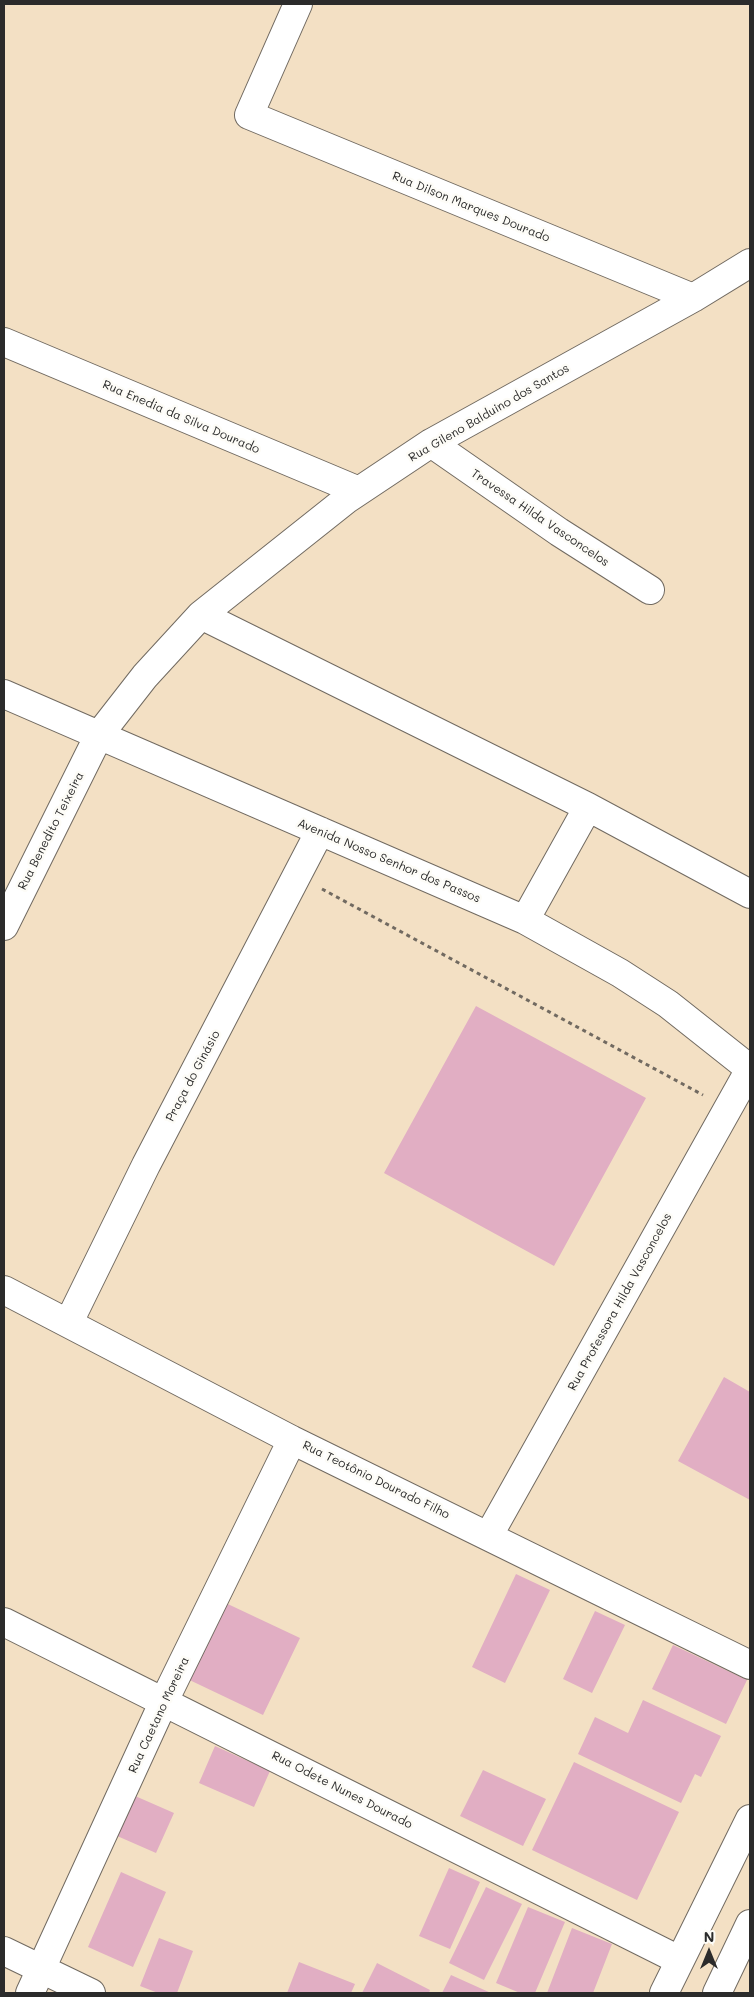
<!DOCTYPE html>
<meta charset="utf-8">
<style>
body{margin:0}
#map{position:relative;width:754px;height:1997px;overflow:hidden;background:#f3e0c4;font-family:Mali,sans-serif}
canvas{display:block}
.frame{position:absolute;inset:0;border:5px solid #2b2b2b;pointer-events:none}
.north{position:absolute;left:684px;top:1927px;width:50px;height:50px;-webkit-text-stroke:4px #fdfcf7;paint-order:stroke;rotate:0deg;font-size:14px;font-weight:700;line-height:20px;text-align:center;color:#2b2b2b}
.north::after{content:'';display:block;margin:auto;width:18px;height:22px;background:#2b2b2b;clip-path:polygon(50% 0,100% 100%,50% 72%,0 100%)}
</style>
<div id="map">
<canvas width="754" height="1997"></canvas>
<div class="frame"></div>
<div class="north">N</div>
</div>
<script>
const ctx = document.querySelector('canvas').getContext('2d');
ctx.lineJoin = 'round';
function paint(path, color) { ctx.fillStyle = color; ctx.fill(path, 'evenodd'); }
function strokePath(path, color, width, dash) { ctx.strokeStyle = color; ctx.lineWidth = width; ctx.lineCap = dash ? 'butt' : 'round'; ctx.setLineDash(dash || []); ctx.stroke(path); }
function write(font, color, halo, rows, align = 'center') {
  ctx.font = font + ' Mali,sans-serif'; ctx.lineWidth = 5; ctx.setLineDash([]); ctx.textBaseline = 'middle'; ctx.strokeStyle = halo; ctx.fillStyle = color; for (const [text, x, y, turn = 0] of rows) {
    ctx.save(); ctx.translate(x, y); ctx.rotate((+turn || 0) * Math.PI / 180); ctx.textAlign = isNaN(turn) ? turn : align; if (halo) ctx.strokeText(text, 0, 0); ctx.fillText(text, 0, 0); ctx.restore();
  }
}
const building = new Path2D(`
 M476 1006 646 1098 554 1266 384 1173Z
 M724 1377 750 1392V1500L678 1461Z
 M516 1574 550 1590 505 1683 472 1667Z
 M215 1598 300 1638 263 1715 179 1675Z
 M595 1611 625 1625 592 1693 563 1679Z
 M673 1645 747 1680 726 1724 652 1689Z
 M643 1700 721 1736 701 1777 695 1774 681 1803 578 1754 595 1717 628 1733Z
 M215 1746 270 1771 254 1807 199 1783Z
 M574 1762 679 1812 637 1900 532 1850Z
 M483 1770 546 1799 523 1846 460 1816Z
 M126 1792 174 1813 156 1853 108 1832Z
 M449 1868 480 1882 450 1949 419 1936Z
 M121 1872 166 1892 133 1967 88 1947Z
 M486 1887 522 1904 484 1980 449 1963Z
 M528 1907 565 1922 535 1993H520L496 1983Z
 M572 1928 612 1944 593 1993H547Z
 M159 1938 193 1951 177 1993H158L140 1986Z
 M299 1962 355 1984 351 1993H287Z
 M377 1963 430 1990 429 1993H362Z
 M451 1975 491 1993H442Z`);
const path = new Path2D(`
 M322 889 703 1095`);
const minor = new Path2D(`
 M298 4 249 115 693 298
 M4 342 359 491
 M431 443 559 532 650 590
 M201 615 588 807 750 894
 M4 694 525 920 620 973 668 1004 750 1069
 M525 920 588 807
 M4 926 99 735 145 676 201 615 347 499 431 443 693 298 750 263
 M4 1290 292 1440 750 1665
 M69 1322 146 1165 320 831
 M489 1535 750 1069
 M4 1622 679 1960
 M4 1951 91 1993
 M30 1993 164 1701 292 1440`);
const major = new Path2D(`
 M664 1993 750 1819
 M717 1993 750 1924`);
const streetNames = [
 ["Rua Dilson Marques Dourado",471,207,22],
 ["Rua Gileno Balduino dos Santos",489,413,-30],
 ["Rua Enedia da Silva Dourado",181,417,23],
 ["Travessa Hilda Vasconcelos",540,518,34],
 ["Rua Benedito Teixeira",51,831,-63],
 ["Avenida Nosso Senhor dos Passos",389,861,23],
 ["Praça do Ginásio",193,1076,-62],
 ["Rua Professora Hilda Vasconcelos",620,1302,-61],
 ["Rua Teotônio Dourado Filho",376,1480,26],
 ["Rua Caetano Moreira",159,1715,-65],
 ["Rua Odete Nunes Dourado",342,1790,27]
];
paint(building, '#e1aec3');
strokePath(minor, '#716a61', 30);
strokePath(major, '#716a61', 30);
strokePath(path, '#716a61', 3, [4, 4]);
strokePath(minor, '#fff', 28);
strokePath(major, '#fff', 28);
write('12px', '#2b2b2b', '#fdfcf7', streetNames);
</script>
